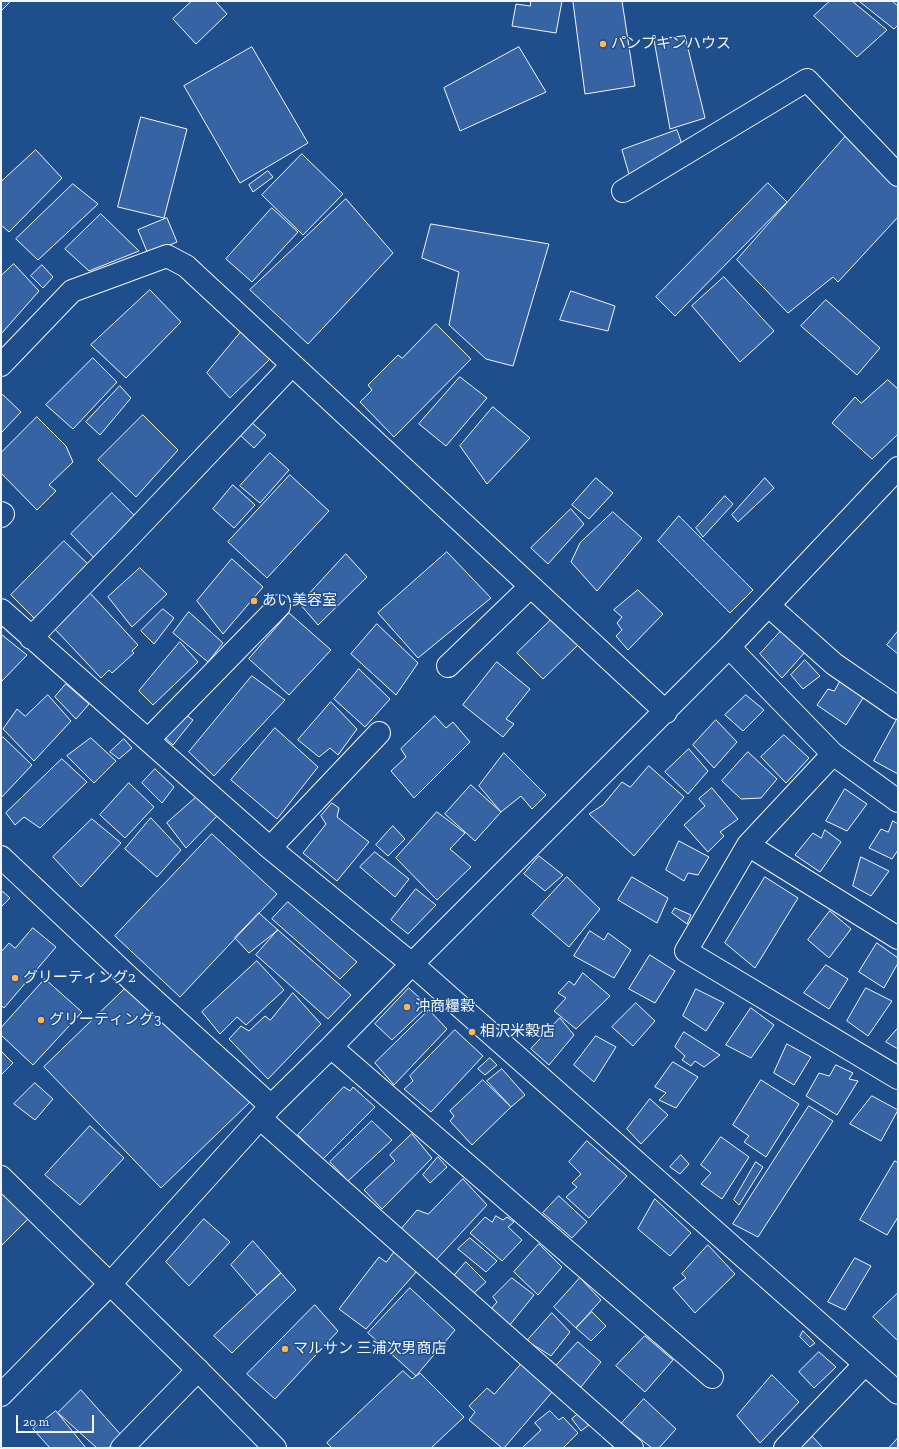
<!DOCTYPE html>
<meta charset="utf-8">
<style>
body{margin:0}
#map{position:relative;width:899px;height:1449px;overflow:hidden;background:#1f4e8c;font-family:"Zilla Slab",serif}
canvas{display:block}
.frame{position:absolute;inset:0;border:2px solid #f2f6ff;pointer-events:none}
.scale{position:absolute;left:16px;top:1415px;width:78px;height:18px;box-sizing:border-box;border:2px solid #f2f6ff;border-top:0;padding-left:5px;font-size:12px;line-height:14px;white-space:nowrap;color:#f2f6ff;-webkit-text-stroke:3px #1f4e8c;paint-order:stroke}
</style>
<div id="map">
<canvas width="899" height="1449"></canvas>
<div class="frame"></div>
<div class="scale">20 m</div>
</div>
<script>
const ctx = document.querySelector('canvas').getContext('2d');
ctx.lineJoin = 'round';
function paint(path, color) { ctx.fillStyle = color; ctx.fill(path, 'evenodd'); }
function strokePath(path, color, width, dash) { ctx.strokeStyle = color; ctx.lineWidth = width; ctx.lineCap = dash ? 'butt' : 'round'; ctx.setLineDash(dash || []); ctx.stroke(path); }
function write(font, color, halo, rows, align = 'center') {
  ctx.font = font + ' "Zilla Slab","Noto Sans JP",serif'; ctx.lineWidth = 3; ctx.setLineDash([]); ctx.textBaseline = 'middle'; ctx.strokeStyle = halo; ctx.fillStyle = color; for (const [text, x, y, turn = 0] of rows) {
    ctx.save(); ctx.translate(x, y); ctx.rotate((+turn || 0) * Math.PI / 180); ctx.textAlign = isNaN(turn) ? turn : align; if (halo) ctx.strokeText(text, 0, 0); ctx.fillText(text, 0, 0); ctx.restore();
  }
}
const building = new Path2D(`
 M1 1H11L1 11Z
 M192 1H215L227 14 196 44 173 19Z
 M531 1H562L556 33 512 26 516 4 530 6Z
 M579 1H622L635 86 585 94 573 2Z
 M830 1H852L887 30 857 57 814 16Z
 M861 1H892L898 6V25L894 29 860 2Z
 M685 36 705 118 670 129 654 40Z
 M252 47 308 143 240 183 184 86Z
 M519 47 546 92 460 131 444 88Z
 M141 117 187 129 164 218 118 207Z
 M853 128 898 175V217L838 282 833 277 788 313 737 260Z
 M677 130 684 150 629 174 622 150Z
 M36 150 62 178 9 232 1 225V182Z
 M302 154 343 194 303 235 262 195Z
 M268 171 273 177 253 192 249 185Z
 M768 183 787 202 675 316 656 297Z
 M73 184 98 204 38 260 16 239Z
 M346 199 393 253 308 344 250 290Z
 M272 208 298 232 252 282 226 259Z
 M101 214 139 251 89 271 65 249Z
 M167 218 177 242 148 254 138 230Z
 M431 224 549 244 513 366 486 359 449 325 459 272 422 258Z
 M14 264 39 291 1 334V276Z
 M42 265 53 277 43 288 31 276Z
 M724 277 774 331 740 362 692 306Z
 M150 290 181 322 126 378 91 345Z
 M571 291 615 306 608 331 560 320Z
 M826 300 880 348 857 375 801 326Z
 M436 324 471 359 394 437 360 402 372 390 368 385 398 355 402 358Z
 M241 332 271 358 230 398 207 373Z
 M93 358 117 382 73 429 46 405Z
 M460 377 487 398 446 446 419 424Z
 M888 380 898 389V434L872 459 832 423 855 397 861 403Z
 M120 386 131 398 100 435 86 422Z
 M1 393 21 412 1 433Z
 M493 407 530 438 487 484 460 446Z
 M143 415 178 450 136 497 98 460Z
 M37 417 66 446 73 462 49 485 56 491 37 510 1 473V453Z
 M250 421 266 435 254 448 239 434Z
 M270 453 289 470 260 503 240 486Z
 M290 475 329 511 267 578 228 542Z
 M596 478 613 493 589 519 572 505Z
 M765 478 774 488 738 522 732 515Z
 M233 485 255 505 234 528 213 509Z
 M112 493 140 521 98 562 71 534Z
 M725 496 733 504 703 537 696 528Z
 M571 509 584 524 548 564 531 548Z
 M613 512 642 538 597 591 571 562 580 543Z
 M679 516 753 590 730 613 658 541Z
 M64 541 91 567 38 622 11 595Z
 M447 552 491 598 418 658 378 613Z
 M346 554 367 577 318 625 300 604Z
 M232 559 263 587 223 634 197 601Z
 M140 568 167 594 132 627 108 597Z
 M638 590 663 614 628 650 616 636 622 630 617 623 622 617 614 610Z
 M90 593 138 645 132 651 134 653 112 673 109 670 101 678 53 627Z
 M163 609 174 618 154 644 141 631Z
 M189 612 223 643 208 662 173 633Z
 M289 613 331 650 289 695 249 659Z
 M553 618 579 644 543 679 517 653Z
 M377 624 418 663 396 695 351 654Z
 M782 630 806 651 782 678 760 654Z
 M898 631V654L887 645Z
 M2 635 27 655 1 682V636Z
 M180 642 198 662 153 705 139 691Z
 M805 660 820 676 803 689 791 675Z
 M497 662 530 689 506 719 514 724 503 737 463 705Z
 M359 669 390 699 365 727 334 699Z
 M252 676 285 700 214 776 189 752Z
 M841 680 865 695 846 725 817 705 828 689 834 691Z
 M66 684 89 704 76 719 55 697Z
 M48 695 71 721 34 761 3 729 17 709 25 716Z
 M746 695 764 710 743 731 725 715Z
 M331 702 357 729 338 755 330 748 319 757 298 740Z
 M182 712 193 720 173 745 162 735Z
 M435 716 446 728 453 722 470 742 414 798 391 771 406 757 401 749Z
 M897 719H898V774L874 761Z
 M716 720 737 742 714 768 693 745Z
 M275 728 318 767 277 819 231 780Z
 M784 735 809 758 786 783 761 757Z
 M3 737 32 765 1 798V739Z
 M91 738 116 761 94 783 67 756Z
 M124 739 132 748 119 759 110 752Z
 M689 749 708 771 688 794 665 772Z
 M748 752 777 779 761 798 741 799 722 781Z
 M504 753 546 795 532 809 521 796 501 812 479 786Z
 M62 759 87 782 40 828 24 817 15 825 6 813Z
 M649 766 684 797 634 856 589 814 603 805 622 782 630 787Z
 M155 769 174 787 162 803 142 783Z
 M129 783 154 807 125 838 100 815Z
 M471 785 501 812 475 841 445 814Z
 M712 788 738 819 720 832 724 836 708 852 684 825 705 806 699 799Z
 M845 789 867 804 847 831 826 821Z
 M200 794 220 813 186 848 167 823Z
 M332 803 339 808 337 817 369 842 337 881 303 853 326 824 321 816Z
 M437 812 465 833 450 849 471 867 437 900 396 858Z
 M151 818 181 850 157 877 125 849Z
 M92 819 121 843 81 887 53 857Z
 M893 821 898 824V850L892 859 869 848 881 829 888 832Z
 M393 826 405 839 388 856 376 845Z
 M825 830 841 842 820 872 795 855 813 833 821 838Z
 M212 834 277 894 180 997 115 936Z
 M679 841 709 857 698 875 688 873 684 881 666 870Z
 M375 852 409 879 395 897 360 867Z
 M539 856 563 875 545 891 524 874Z
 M861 857 889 871 871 896 853 886Z
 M567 877 600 909 569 947 532 915Z
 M632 877 668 898 657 923 618 900Z
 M765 877 798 898 755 968 725 943Z
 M416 889 436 905 408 934 391 920Z
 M1 890 10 898 1 907Z
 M288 902 357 962 340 979 272 919Z
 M675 908 691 915 687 924 672 913Z
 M830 911 851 929 829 958 808 940Z
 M259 913 278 930 249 953 235 938Z
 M33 928 56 947 4 1008 1 1005V952L9 943 15 948Z
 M278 930 351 995 328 1019 256 955Z
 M590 931 604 940 608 933 631 950 614 978 574 956Z
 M877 943 898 958V963L884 988 859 972Z
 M650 955 675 971 655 1003 629 989Z
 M257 961 284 990 246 1025 237 1017 220 1034 202 1012Z
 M826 965 848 979 829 1009 804 993Z
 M583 973 610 996 576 1029 554 1011 566 998 558 993 569 981 574 985Z
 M45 979 82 1012 33 1065 1 1035V1028Z
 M133 981 250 1102 161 1188 44 1067Z
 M409 988 428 1006 392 1040 375 1024Z
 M866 988 892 1001 868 1036 847 1021Z
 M696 989 724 1003 706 1031 683 1016Z
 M293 993 321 1024 268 1079 229 1039 241 1026 249 1031 265 1016 270 1020Z
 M636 1003 655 1021 633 1046 612 1027Z
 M751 1008 774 1025 751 1058 726 1045Z
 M429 1010 447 1029 394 1085 375 1063Z
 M560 1018 574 1035 549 1065 531 1049Z
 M898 1028V1049L886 1042Z
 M455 1030 483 1056 431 1112 404 1089 413 1081 410 1076Z
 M684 1032 720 1055 704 1067 695 1061 691 1066 682 1060 685 1056 675 1047Z
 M596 1036 616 1047 594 1082 574 1065Z
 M787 1044 811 1057 794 1085 774 1073Z
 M1 1051 13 1063 1 1075Z
 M490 1058 497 1065 485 1075 478 1069Z
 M673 1062 698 1077 676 1108 659 1100 666 1093 655 1087Z
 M836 1065 853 1073 849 1079 858 1081 837 1115 806 1096 819 1073 829 1076Z
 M502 1069 525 1095 511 1107 487 1081Z
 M483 1080 511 1107 472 1145 450 1121 454 1116 450 1111Z
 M761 1080 799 1104 766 1157 744 1142 749 1136 733 1125Z
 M35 1083 53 1099 35 1120 14 1104Z
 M344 1087 350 1091 353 1087 375 1107 322 1160 298 1135Z
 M872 1096 898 1110 881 1141 850 1124Z
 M650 1099 668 1115 641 1144 627 1129Z
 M809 1106 833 1121 758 1237 733 1224Z
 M372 1121 392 1140 348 1181 330 1162Z
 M90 1126 124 1158 80 1205 45 1175Z
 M412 1134 432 1158 382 1209 364 1190 395 1161 390 1155Z
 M721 1137 749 1157 722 1199 701 1184 711 1173 701 1165Z
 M587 1141 627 1176 589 1218 566 1197 577 1187 572 1183 581 1174 569 1162Z
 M681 1155 689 1164 680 1174 670 1167Z
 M438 1157 447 1167 430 1183 423 1175Z
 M895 1161 898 1163V1217L887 1235 860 1220Z
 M756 1162 763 1167 739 1205 734 1200Z
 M463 1179 487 1205 435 1261 400 1230 417 1210 428 1214Z
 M1 1184 32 1215 1 1246Z
 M559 1196 587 1222 572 1238 543 1213Z
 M655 1199 691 1233 670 1256 638 1229Z
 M496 1216 503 1220 507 1217 514 1222 508 1227 522 1240 502 1261 470 1233 485 1217 492 1222Z
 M204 1219 230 1242 189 1286 166 1262Z
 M470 1238 497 1261 486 1272 458 1249Z
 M253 1241 281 1273 257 1295 231 1265Z
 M539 1244 562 1267 538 1295 514 1272Z
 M708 1245 735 1274 695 1313 673 1288 686 1278 682 1274Z
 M395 1251 417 1271 366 1329 339 1309 379 1257 386 1262Z
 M855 1258 871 1266 845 1310 828 1302Z
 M466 1262 486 1282 473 1294 454 1276Z
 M281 1273 296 1290 232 1353 214 1336Z
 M512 1278 534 1295 509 1326 490 1310 497 1302 493 1297Z
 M580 1278 601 1300 576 1328 554 1307Z
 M410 1288 455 1330 416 1376 368 1333Z
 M898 1293V1341L873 1317Z
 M315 1305 338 1331 275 1399 247 1374Z
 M592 1312 606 1326 591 1341 576 1328Z
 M552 1313 570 1332 551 1356 527 1341Z
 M803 1331 815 1343 810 1347 800 1337Z
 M645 1336 673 1360 645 1392 616 1366Z
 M578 1342 601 1362 581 1387 555 1367Z
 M819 1352 836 1367 814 1388 799 1372Z
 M523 1362 553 1391 504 1448H502L469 1420 475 1412 469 1406 487 1388 494 1394Z
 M403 1371 412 1379 420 1373 464 1417 431 1448H332L327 1443Z
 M772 1375 799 1402 760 1443 737 1416Z
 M81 1390 122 1436 108 1448H97L58 1413Z
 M644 1399 676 1429 659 1448H652L621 1424Z
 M56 1411 86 1448H50L33 1429Z
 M550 1411 559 1420 563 1417 578 1433 563 1448H522L541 1430 535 1423Z
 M578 1414 590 1424 581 1431 572 1419Z
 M810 1434 823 1448H799Z
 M898 1438V1448H889Z`);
const street = new Path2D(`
 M623 191 807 80 898 175
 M1 365 72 291 167 256 186 266 666 712
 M1 513 3 514 1 516
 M769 606 834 664 898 708
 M1 610 270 848 412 964 898 1393
 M31 638 129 537 292 365
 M729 647 833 754 898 801
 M448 666 530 587
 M148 740 279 606
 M833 754 748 845 686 951 898 1078
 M748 845 898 938
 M270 848 379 733
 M1 857 133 981 271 1106
 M331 1047 712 1377
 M261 1119 632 1448
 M110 1284 271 1106 331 1047 412 964 729 647 898 468
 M122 1448 198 1370
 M785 1448 865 1364`);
const secondary = new Path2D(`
 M1 1177 198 1370 275 1448
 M1 1395 110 1284`);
const markers = [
 [603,44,4,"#ffb74d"],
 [254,601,4,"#ffb74d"],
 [15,978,4,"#ffb74d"],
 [407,1007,4,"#ffb74d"],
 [41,1020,4,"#ffb74d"],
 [472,1032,4,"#ffb74d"],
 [285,1349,4,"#ffb74d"]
];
const poiNames = [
 ["パンプキンハウス",611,44],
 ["あい美容室",262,601],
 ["グリーティング2",23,978],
 ["沖商糧穀",415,1007],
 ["グリーティング3",49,1020],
 ["相沢米穀店",480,1032],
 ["マルサン 三浦次男商店",293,1349]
];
paint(building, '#3563a3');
strokePath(building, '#f2f6ff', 1);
strokePath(street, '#f2f6ff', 24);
strokePath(secondary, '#f2f6ff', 24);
strokePath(street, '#1f4e8c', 22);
strokePath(secondary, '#1f4e8c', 22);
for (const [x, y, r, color] of markers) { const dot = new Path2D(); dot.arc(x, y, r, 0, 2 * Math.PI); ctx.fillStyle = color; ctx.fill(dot); strokePath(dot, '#1f4e8c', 1.5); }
write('15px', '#f2f6ff', '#1f4e8c', poiNames, 'left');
</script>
